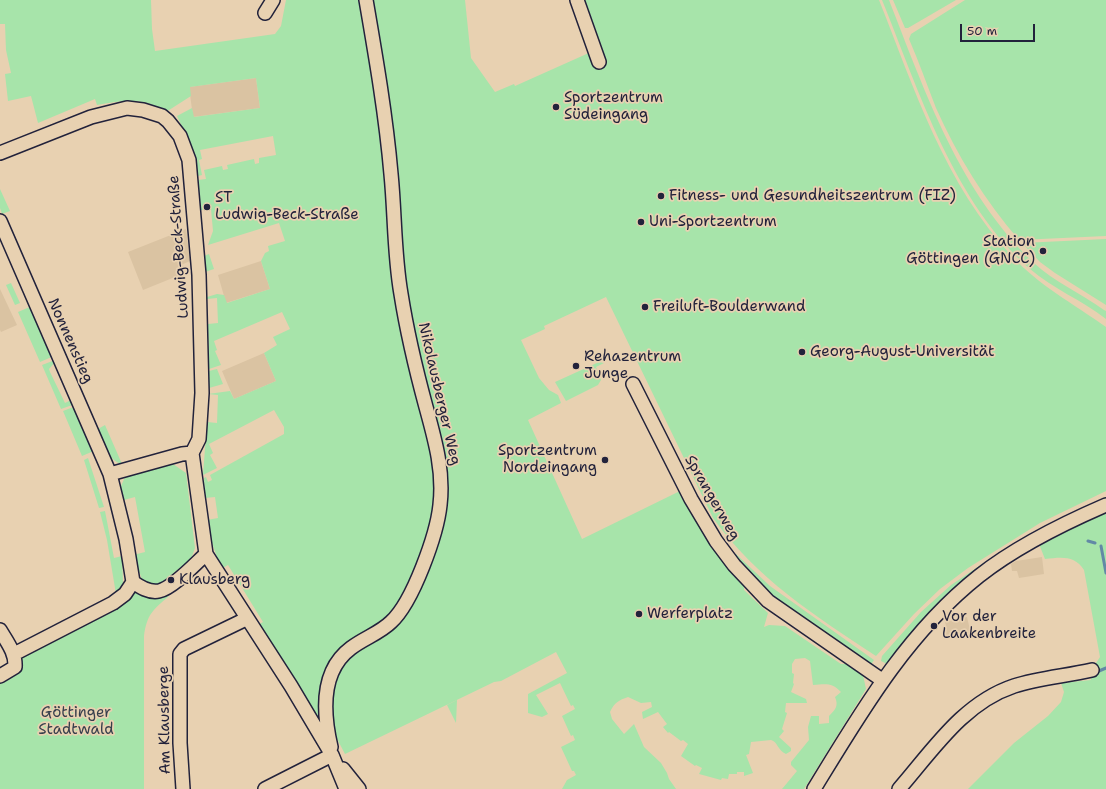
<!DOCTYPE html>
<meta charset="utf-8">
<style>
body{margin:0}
#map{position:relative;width:1106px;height:789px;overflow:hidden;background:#e8d1b1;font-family:"Shantell Sans",sans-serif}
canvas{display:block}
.scale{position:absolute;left:960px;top:24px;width:75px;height:18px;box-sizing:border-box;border:2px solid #22223b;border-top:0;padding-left:5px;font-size:12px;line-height:14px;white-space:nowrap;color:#22223b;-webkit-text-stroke:3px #e8d1b1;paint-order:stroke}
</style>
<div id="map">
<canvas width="1106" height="789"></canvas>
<div class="scale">50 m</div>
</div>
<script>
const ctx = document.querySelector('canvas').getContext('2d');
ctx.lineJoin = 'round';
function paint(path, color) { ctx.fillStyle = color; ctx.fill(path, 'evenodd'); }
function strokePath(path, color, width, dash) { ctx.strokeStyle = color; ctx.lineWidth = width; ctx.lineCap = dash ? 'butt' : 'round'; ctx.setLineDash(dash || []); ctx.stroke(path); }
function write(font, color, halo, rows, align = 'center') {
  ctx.font = font + ' "Shantell Sans",sans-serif'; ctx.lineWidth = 3.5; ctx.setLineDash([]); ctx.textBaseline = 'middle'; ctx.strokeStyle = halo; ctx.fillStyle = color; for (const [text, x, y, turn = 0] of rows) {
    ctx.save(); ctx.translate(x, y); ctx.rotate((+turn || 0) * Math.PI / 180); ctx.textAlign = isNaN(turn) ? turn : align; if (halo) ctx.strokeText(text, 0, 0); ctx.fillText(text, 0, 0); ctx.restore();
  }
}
const built = new Path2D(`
 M256 78 260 108 193 117 189 87Z
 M186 229 190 261 181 265 185 273 143 290 128 252Z
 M261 261 270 289 226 303 218 275Z
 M0 289 17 325 1 332 0 330Z
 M264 353 276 381 234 399 222 371Z
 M1042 557 1044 574 1019 578 1017 571H1012L1011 564 1016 561Z
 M967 617 971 634 944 639 942 627 946 626 945 622Z`);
const green = new Path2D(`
 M0 0H151L152 29 155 51 275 34 281 26 286 0H465L471 58 495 92 514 84 515 86 591 52 603 50 585 0H879C914 88 945 185 1012 256 1038 285 1074 304 1106 327V491L1040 523 968 568 940 589 914 614 876 656C815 616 756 578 713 518L606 297 544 326 545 329 521 340 539 378 549 390 558 395 561 403 528 420 582 539 680 491 720 556 744 585V590L768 613 764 627 769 625 785 626 841 664H848L863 675 866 689 804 789H782L797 771 791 765V762L809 740 808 727 811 716H819V724L829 723V716C835 710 839 706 835 697L841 692C832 682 825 684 813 685L810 661 805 658 795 659 792 664V673L794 674 793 683 794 684 791 692 806 699 807 703H786L785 712 787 713 782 729 784 731 779 737 791 748V751L786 754C778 751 778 742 771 740L751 742 749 754 746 755 753 773 744 776V772H737V774H729L728 779 722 778 721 780 699 774 702 768 696 765 695 766 681 756 688 744 683 740 681 741 669 732 668 733 663 727 667 724 658 712 643 719 642 712 652 707 651 702 641 703 628 697C619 700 614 703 610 712L612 719 624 734 634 724 644 747 661 763 667 773 669 779 676 789H562L567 780 576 775 574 771H572L561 747 575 740 573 735 571 736 562 716 575 709 573 705 571 706 560 683 536 695 548 714 542 717 528 713V694L567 673 556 652 501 681 494 682 345 754 335 735 316 715 256 626 263 622 228 565 221 569 211 540 207 520 218 518 215 497 205 498 204 478 206 477 208 482 212 480 210 475 284 434V427L274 410 209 444 213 453 210 455 217 468 203 475 207 422 217 423 218 395 208 394 230 391 234 399 276 381 264 353 277 345 273 337 290 329 282 312 214 341 217 350 215 351 221 365 209 369 208 324 218 323 217 298 207 299V297L217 294 224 295 227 303 270 289 261 261 265 253 269 251 268 246 285 241 279 223 208 245 213 231 211 209 201 210 198 180 206 179 204 170 222 166 223 170 228 169 227 165 254 159 255 164 259 163V158L276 155 273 136 200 150 202 159 199 160 202 175 198 176 193 150 177 116 192 108 194 117 260 108 256 78 190 87 191 96 166 112C145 97 122 100 97 105L95 99 38 123 31 96 8 101 5 74 11 73 6 50 5 24H0Z
 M882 0H889C925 92 960 193 1034 263 1054 282 1081 293 1104 310L1106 311V319C1082 300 1053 289 1030 269 954 203 919 91 882 0Z
 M893 0H956L908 28H905Z
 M965 0H1106V236L1019 240C985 201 957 155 936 108 927 85 919 62 909 39L911 34Z
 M0 189 10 211 2 214 0 208Z
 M1106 239V305L1055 273 1040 262 1022 243Z
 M209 254 214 269 205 272 204 256Z
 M11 283 20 303 15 305 6 285Z
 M32 306 54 356 40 362 18 312Z
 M55 360 56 361 49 369 50 372 65 403 73 399 75 404 61 409 42 365Z
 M599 362 604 363 596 367 601 380 598 385 566 401 555 382Z
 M217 369 223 384 209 388V371Z
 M76 406 96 450 82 456 63 411Z
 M105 425 122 464C107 461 103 440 98 429Z
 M88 458 104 507 99 508 84 460Z
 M173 464 186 473 195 548 191 559 156 587 143 582 133 555 145 552 135 497 124 500 121 486 125 477Z
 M105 511 114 558 122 556 123 583 116 594 107 540 100 512Z
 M1106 511V789H968L1014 743 1048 716 1061 702 1064 692 1061 683 1091 680 1089 665 1096 663 1100 657 1084 570C1075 555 1061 557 1045 559L1039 544 1057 534Z
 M1021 539 1001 553 916 629 887 664 881 661 882 656 921 612 951 585 1000 552Z
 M736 554 770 586 874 660 870 666 785 606 770 593 734 556Z
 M133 590 154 596H169C153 610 147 614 144 636V789H0V680L22 657 121 604Z
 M457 700 456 723 447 705Z`);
const stream = new Path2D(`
 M1088 541 1095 543
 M1101 546 1106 573
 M1099 671 1106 668`);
const minor = new Path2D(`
 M577 0 599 62
 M265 13 273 0
 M0 153 91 117 127 108 143 110 162 116 168 121 180 136 189 160 199 275 202 393 199 439 192 453 206 554 291 686 332 755 346 789
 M0 221 110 474 126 539 133 582C140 587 149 593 159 591 173 588 195 564 206 554
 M633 384 691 499 716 541 734 565 768 601 882 680
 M110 474 182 454 192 453
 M0 630C7 642 16 653 15 667L0 676
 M14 654 113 603 125 594 133 582
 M331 747C323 713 320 671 351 648 364 638 380 633 391 622 413 602 437 534 440 505 444 471 435 440 426 407 416 370 407 332 401 294 394 254 395 214 391 174 386 116 376 58 366 0
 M343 769 359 789
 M183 789 180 743V654L184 649 246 619
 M265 789 332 755
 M814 789C861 712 907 633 979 576 1017 546 1062 524 1106 505
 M899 789C933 750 963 703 1014 686 1039 678 1066 676 1092 670`);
const markers = [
 [556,107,4,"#22223b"],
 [661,196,4,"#22223b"],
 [207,207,4,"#22223b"],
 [641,222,4,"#22223b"],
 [1043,251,4,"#22223b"],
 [645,307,4,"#22223b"],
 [802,352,4,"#22223b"],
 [576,366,4,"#22223b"],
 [605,460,4,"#22223b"],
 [171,580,4,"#22223b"],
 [639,614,4,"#22223b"],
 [934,626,4,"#22223b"]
];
const poiNames = [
 ["Sportzentrum",564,98],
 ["Südeingang",564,115],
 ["Fitness- und Gesundheitszentrum (FIZ)",669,196],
 ["ST",215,198],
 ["Ludwig-Beck-Straße",215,215],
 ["Uni-Sportzentrum",649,222],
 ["Station",1035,242,"right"],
 ["Göttingen (GNCC)",1035,259,"right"],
 ["Freiluft-Boulderwand",653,307],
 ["Georg-August-Universität",810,352],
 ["Rehazentrum",584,357],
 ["Junge",584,374],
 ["Sportzentrum",597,451,"right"],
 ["Nordeingang",597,468,"right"],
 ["Klausberg",179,580],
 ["Werferplatz",647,614],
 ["Vor der",942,617],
 ["Laakenbreite",942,634]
];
const streetNames = [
 ["Ludwig-Beck-Straße",179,247,-94],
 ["Nonnenstieg",70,341,66],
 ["Nikolausberger Weg",439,394,77],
 ["Sprangerweg",712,498,60],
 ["Am Klausberge",165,720,-91]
];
const parkNames = [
 ["Göttinger",76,713],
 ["Stadtwald",76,730]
];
paint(built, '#dac3a2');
paint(green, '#a7e4aa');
strokePath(stream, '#6289a6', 3);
strokePath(minor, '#22223b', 16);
strokePath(minor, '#e8d1b1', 13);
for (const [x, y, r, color] of markers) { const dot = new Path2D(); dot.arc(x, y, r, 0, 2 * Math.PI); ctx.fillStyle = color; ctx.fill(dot); strokePath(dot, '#e8d1b1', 1.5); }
write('15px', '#22223b', '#e8d1b1', poiNames, 'left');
write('15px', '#22223b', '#e8d1b1', streetNames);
write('15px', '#363f4c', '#e8d1b1', parkNames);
</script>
